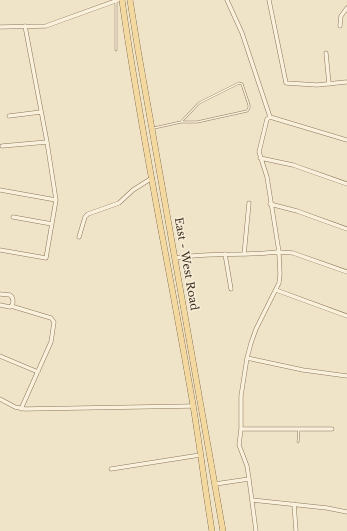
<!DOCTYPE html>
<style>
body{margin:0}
canvas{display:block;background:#f0e4c8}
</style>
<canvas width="347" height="531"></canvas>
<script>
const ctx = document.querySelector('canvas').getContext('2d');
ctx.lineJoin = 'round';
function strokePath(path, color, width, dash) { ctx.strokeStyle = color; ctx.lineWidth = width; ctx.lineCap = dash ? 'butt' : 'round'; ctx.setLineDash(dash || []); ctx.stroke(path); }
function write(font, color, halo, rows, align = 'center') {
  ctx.font = font + ' "Libre Baskerville",serif'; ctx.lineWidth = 3; ctx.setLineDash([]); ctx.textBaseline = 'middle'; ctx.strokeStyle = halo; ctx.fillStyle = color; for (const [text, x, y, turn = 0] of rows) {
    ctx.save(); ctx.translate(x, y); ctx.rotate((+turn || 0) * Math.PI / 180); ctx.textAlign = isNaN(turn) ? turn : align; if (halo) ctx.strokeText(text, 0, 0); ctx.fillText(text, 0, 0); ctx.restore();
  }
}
const lane = new Path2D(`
 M116 1V50
 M154 128 181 122H197L247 111 249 108V105L242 84 239 83 199 103 181 122
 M298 442 299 429`);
const street = new Path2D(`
 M227 0 242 33 270 117
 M269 0 286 83 317 85 346 82
 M340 26 341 16 347 8
 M0 27 46 26 118 0
 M326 53 329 84
 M9 116 41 112
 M270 117 267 119 259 152 267 177 279 252 293 253 347 272
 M270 117 347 140
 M2 146 47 142
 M260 158 293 165 347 184
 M0 190 56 200
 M270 204 297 211 347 229
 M13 217 52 224
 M79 237 85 217 88 214 119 203 133 190 152 178
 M0 250 46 258 56 200 47 142 25 26
 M225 254 231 289
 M244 255 249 203
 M175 258C209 252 243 256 277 252L279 254 280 274 279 283 256 329 251 343 247 358 241 396V429L239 445 247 466 249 479 256 531
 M276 290 347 316
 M0 294 10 295C14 298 14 305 10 307L0 305
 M11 306 51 318 54 322 51 342 21 409
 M0 356 38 372
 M247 358 303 370 347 376
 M0 399 15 407 25 409 193 406
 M241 429H332
 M111 469 200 455
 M215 484 249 479
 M252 500 327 508 347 512
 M294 504 296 531`);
const primary = new Path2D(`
 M122 0C141 136 170 270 193 405 200 447 205 489 212 531
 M130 0 138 50 223 531`);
const streetNames = [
 ["East - West Road",186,264,80]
];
strokePath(lane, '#8d765c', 2.5);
strokePath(street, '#8d765c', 4.5);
strokePath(primary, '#5b4430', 6);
strokePath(lane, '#faf1dc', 1.5);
strokePath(street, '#faf1dc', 3.5);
strokePath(primary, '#f3d9a0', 5.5);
write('11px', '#3d2e20', '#f7eed8', streetNames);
</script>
